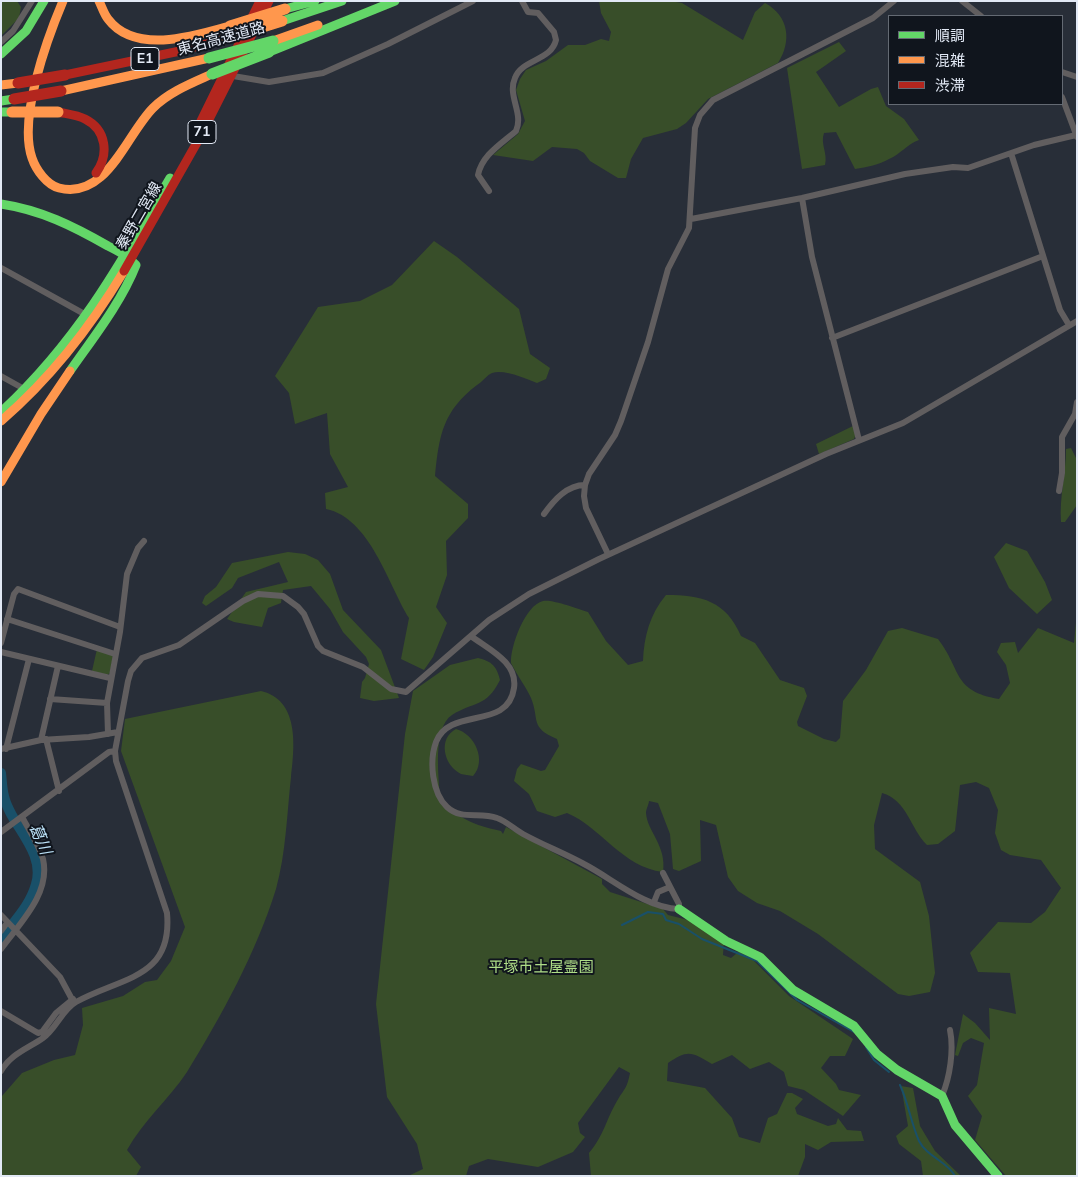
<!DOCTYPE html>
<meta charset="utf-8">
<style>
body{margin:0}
#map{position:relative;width:1078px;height:1177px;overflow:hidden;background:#282e38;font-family:Mulish,"Noto Sans JP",sans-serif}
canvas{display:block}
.frame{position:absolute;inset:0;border:2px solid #e2e9f5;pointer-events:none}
.legend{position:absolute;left:888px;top:15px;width:175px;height:90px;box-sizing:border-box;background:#10151d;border:1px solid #646a73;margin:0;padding:6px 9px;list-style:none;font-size:15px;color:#e2e9f5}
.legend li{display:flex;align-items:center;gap:10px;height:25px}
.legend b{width:25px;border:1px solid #646a73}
</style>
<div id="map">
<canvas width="1078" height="1177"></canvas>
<div class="frame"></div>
<ul class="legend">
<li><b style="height:6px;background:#63d668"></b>順調</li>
<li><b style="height:6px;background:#ff974d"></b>混雑</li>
<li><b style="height:6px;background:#b3261e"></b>渋滞</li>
</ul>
</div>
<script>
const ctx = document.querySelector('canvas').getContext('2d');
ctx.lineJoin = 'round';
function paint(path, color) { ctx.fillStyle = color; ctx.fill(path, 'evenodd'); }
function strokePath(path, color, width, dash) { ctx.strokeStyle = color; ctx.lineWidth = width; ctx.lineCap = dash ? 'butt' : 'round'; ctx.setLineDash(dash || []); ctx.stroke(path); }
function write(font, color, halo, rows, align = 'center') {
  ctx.font = font + ' Mulish,"Noto Sans JP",sans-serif'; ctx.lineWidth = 4; ctx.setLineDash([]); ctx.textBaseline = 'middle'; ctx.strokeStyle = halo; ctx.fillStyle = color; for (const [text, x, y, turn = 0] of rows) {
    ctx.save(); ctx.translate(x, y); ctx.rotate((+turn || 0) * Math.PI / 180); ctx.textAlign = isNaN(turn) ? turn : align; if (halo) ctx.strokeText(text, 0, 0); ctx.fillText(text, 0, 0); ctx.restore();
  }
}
const green = new Path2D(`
 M1 1H17L21 7 19 18 1 36Z
 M599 1H670L682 3 743 40 755 12 765 3C789 16 792 41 778 63L708 99 686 123 677 129 643 138 631 159 626 178H618L590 161 584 153 577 149 552 147 533 161 493 155 518 134 525 121 516 90 520 79 526 70 546 61 568 45H585L601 39 609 41 611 32 601 13Z
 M839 42 846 51 816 72 839 107 871 89 878 87 886 106 904 119 919 140C907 144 901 154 889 159 879 165 867 167 855 169L836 132 824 133C820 144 828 153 825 165L802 169 787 68Z
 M434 241 457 257 519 309 530 354 550 368 546 379 537 383C526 379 505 369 492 373 487 375 482 382 477 385 443 411 439 435 435 476L468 504V518L446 541 447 575 436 607 447 623 433 657 424 670 401 659 409 618C388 584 370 518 326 509L325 493 348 487 330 454 327 413 295 424 289 393 275 376 318 307 360 301 392 285Z
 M853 426 856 434 854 439 819 454 816 444Z
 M1071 448 1077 460V505L1065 522H1061C1059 498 1066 474 1066 449Z
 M1006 543 1027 551 1045 582 1052 600 1037 614 1009 588 994 557Z
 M288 552 305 554 318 560 330 574 343 610 381 650 399 698 374 701 360 698 362 682 365 678 369 664 366 657 343 632 330 609 311 586 283 590 281 603 268 608 262 627 234 622 227 619 246 592 288 582 279 562 238 578 232 588 206 606 202 603 205 596 216 587 232 563Z
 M666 595C702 595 726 601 741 636L755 643 780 680 804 688 807 696 797 722 798 726 824 739 836 742 840 738 843 701 866 670 888 631 902 628 938 639C962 670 952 691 999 699L1010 683 1006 665 997 652 1001 643 1015 642 1018 653 1038 628 1074 643 1077 612V1176H1006L975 1140 982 1116 968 1096 977 1085 984 1043 971 1038 963 1043 958 1056 955 1055 963 1014 975 1023 990 1040 989 1008 1016 1014 1010 973 978 972 970 953 998 922 1031 923 1045 912 1061 888 1041 860 1010 855 1001 850 995 833 998 810 989 788 976 782 960 785 955 831 938 844 927 845C910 828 907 800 882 793L874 825 875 849 920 882 929 916 935 973 930 992 909 996 898 994 818 934 780 911 757 903 738 891 728 877 716 825 700 820 701 861 679 871 673 869 670 834 658 803 649 801C649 804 646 809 646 813 647 831 667 846 663 872 622 867 601 827 567 813L555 817 537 811 529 794 514 781 517 769 521 764 541 771 545 770 559 746 557 739C529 727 540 720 531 698 526 687 517 675 511 663 510 647 525 605 543 601 552 599 578 609 588 612L606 641 628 665 643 661C644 636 650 614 666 595Z
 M97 649 111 654 113 657 110 673 107 675 92 671Z
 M478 658C492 661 497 667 500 680 486 708 474 701 452 715 432 728 439 777 440 799 460 819 473 825 501 831L503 834 506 827 602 879V884L610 892 663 909 668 915 688 920 724 939 723 955 731 958 742 949 789 996 853 1039 845 1056H830L821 1068 836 1084 839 1090 861 1095 843 1116 804 1090 788 1086 784 1072 769 1062 750 1069 732 1055 712 1064C692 1052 688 1049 668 1063L667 1081 705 1088 732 1118 739 1137 760 1143 768 1118 777 1114 787 1093H792L803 1099 795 1108 797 1114 828 1126 836 1124 838 1118 847 1130 861 1131 864 1141 831 1142 818 1150 805 1144V1157L798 1176H591L589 1153C604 1135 606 1120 617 1101 624 1089 627 1089 630 1073L619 1067 578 1123 580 1133 585 1137 573 1152 538 1167 488 1159 469 1166 466 1176H408L423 1169 417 1144 387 1097 376 1004 405 734 413 691 450 665Z
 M261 691C299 700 295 745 291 777 287 813 286 853 276 889 256 953 222 1015 187 1072 169 1099 143 1121 127 1150L141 1167 136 1176H1L2 1096 22 1073 54 1060 75 1055 83 1025 82 1008 123 996 145 982 157 980 171 961 185 927 121 751 125 719Z
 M456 729C475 734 487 761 473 776 469 775 464 775 461 774 443 765 438 738 456 729Z
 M901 1086 913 1088 920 1126 935 1151 961 1176H923L921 1161 899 1144 896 1136 908 1126Z`);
const stream = new Path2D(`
 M622 925 648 912 663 914 666 920 679 924 702 939 757 961 797 1000 854 1032
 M866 1047 874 1060 889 1072
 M900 1085C908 1102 911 1123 919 1141 927 1157 947 1161 955 1176`);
const river = new Path2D(`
 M1 773C2 781 2 789 4 796 10 825 46 851 36 884 30 906 14 921 1 939`);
const street = new Path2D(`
 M962 1 981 16
 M1 42 13 31 32 1
 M1062 72 1077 77
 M233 76 269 82 323 73 388 44 473 1
 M1062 97 1077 137
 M1011 153 1060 310 1069 325
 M489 191 478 175C482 155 501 144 516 131 524 113 507 96 515 78 522 59 551 61 556 40L554 32 538 13 528 12 522 1
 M802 198 812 257 859 440
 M691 219 802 198 905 174 953 167 968 168 1034 145 1076 135
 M1 268 88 316
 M832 338 1043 256
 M1 376 26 390
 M1059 491 1062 473V437L1075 414 1077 402
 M544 514C554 500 567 485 585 485
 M608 554 586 508 584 496 585 485 589 474 615 435 621 421 648 342 668 269 689 228 695 128 700 115 713 100 873 18 894 1
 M7 619 115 654
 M471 636C488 649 518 662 514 688 508 731 450 706 436 742 429 761 432 793 447 807 462 821 480 811 497 818 506 821 514 829 523 834 543 845 564 853 584 864 613 879 645 908 679 909V904L663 873
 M1 643 14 594 18 589 120 627
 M1 652 110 678
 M50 699 107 703
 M108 734 107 703 120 632 127 574 138 548 144 541
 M46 739 59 791
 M41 740 58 666
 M1 749 41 740 89 737 118 732
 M6 749 29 659
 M1 832 109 752 115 751
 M654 902 658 892 670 887
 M1 915 60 977 74 1003
 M1 931 7 923
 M1 949C20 923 51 893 43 859 39 845 29 830 22 817
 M1 1011 38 1033 42 1032 56 1013 73 999
 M1 1071C11 1054 27 1049 43 1038 56 1029 62 1010 76 1002 121 977 173 979 167 913L116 761 115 751 128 681 131 671 142 658 179 645 243 601 258 594 283 596 298 607 304 614 318 646 323 651 363 667 391 689 406 692 489 620 529 594 599 559 826 454 903 423 1077 321
 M942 1096C950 1077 954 1050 950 1030`);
const fast = new Path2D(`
 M285 9 315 1
 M282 21 342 1
 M269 52 395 1
 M1 54 26 31 44 1
 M1 101 14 99
 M1 112H12
 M1 204C41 210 73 226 108 246 118 251 128 256 136 265 121 303 93 338 70 371
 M1 412C76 343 120 265 170 178
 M679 909 726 941 760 957 793 990 854 1026 877 1054 897 1070 942 1096 955 1125 998 1176`);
const slow = new Path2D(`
 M63 1C47 39 18 118 32 158 36 170 47 185 59 188 107 200 126 135 153 108 169 92 192 83 212 74
 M99 1C102 7 104 14 108 19 135 55 195 36 230 26
 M273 41 318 25
 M1 85 18 83
 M61 91 209 58
 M1 421C51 378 90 328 124 271
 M1 482 41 414 70 371`);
const jam = new Path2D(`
 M65 75 180 51 224 39
 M58 112C67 114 77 115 85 119 107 130 109 155 96 173
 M201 121 260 1
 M124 271 199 139 269 1`);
const fastBridge = new Path2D(`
 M209 58 273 41
 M212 74 269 52`);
const slowBridge = new Path2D(`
 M230 26 285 9
 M224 39 282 21
 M12 112H58`);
const jamBridge = new Path2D(`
 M18 83 65 75
 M14 99 61 91`);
const shields = [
 [145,59,28],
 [202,132,28]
];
const shieldNames = [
 ["E1",145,59],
 ["71",202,132]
];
const streetNames = [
 ["東名高速道路",221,39,-15],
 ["秦野二宮線",139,216,-60]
];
const parkNames = [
 ["平塚市土屋霊園",541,967]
];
const waterNames = [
 ["葛川",40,839,67]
];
paint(green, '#384e29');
strokePath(stream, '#195069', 2);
strokePath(river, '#195069', 10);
strokePath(street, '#615e5f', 6);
strokePath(fast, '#63d668', 9);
strokePath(slow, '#ff974d', 9);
strokePath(jam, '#b3261e', 9);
strokePath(fastBridge, '#63d668', 11);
strokePath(slowBridge, '#ff974d', 11);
strokePath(jamBridge, '#b3261e', 11);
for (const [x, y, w] of shields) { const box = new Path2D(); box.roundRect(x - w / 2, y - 11.5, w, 23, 4); ctx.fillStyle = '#10151d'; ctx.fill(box); strokePath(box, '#e2e9f5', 1); }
write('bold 14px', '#e2e9f5', null, shieldNames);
write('15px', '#e2e9f5', '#10151d', streetNames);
write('15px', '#aedd87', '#10151d', parkNames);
write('italic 16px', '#bce2f8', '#10151d', waterNames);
</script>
